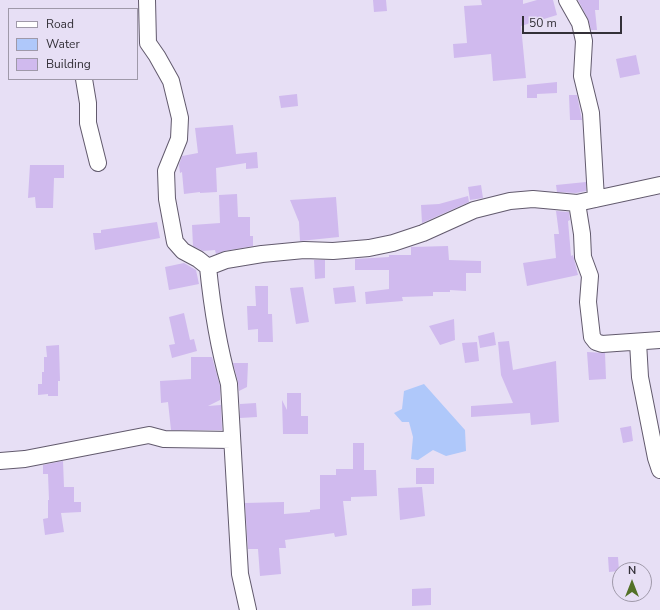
<!DOCTYPE html>
<style>
body{margin:0}
#map{position:relative;width:660px;height:610px;overflow:hidden;background:#e7dff5;font-family:"Nunito Sans",sans-serif}
canvas{display:block}
.legend{position:absolute;left:8px;top:8px;width:130px;height:72px;box-sizing:border-box;background:#e7dff5;border:1px solid #9f99a9;margin:0;padding:5px 7px;list-style:none;font-size:12px;color:#333038}
.legend li{display:flex;align-items:center;gap:8px;height:20px}
.legend b{width:20px;border:1px solid #9f99a9}
.north{position:absolute;left:612px;top:562px;width:40px;height:40px;box-sizing:border-box;background:#e7dff5;border:1px solid #9f99a9;border-radius:50%;rotate:0deg;font-size:11px;font-weight:700;line-height:16px;text-align:center;color:#333038}
.north::after{content:'';display:block;margin:auto;width:14px;height:18px;background:#537127;clip-path:polygon(50% 0,100% 100%,50% 72%,0 100%)}
.scale{position:absolute;left:522px;top:16px;width:100px;height:18px;box-sizing:border-box;border:2px solid #333038;border-top:0;padding-left:5px;font-size:12px;line-height:14px;white-space:nowrap;color:#333038;-webkit-text-stroke:3px #e7dff5;paint-order:stroke}
</style>
<div id="map">
<canvas width="660" height="610"></canvas>
<ul class="legend">
<li><b style="height:5px;background:#fff"></b>Road</li>
<li><b style="height:11px;background:#afc8fa"></b>Water</li>
<li><b style="height:11px;background:#d0baee"></b>Building</li>
</ul>
<div class="north">N</div>
<div class="scale">50 m</div>
</div>
<script>
const ctx = document.querySelector('canvas').getContext('2d');
ctx.lineJoin = 'round';
function paint(path, color) { ctx.fillStyle = color; ctx.fill(path, 'evenodd'); }
function strokePath(path, color, width, dash) { ctx.strokeStyle = color; ctx.lineWidth = width; ctx.lineCap = dash ? 'butt' : 'round'; ctx.setLineDash(dash || []); ctx.stroke(path); }
const water = new Path2D(`
 M424 384 465 430 466 451 446 456 433 450 418 460 411 459 413 437 409 422H402L394 413 402 409 404 391Z`);
const building = new Path2D(`
 M373 0H386L387 11 374 12Z
 M481 0H523V4L537 0H553L557 15 521 26 526 78 493 81 491 54 454 58 453 44 467 43 464 6 482 5Z
 M578 0H599V10H595L597 30H591L588 19Z
 M636 55 640 74 620 78 616 59Z
 M557 82V93L537 94V98H527V85Z
 M297 94 298 106 281 108 279 96Z
 M569 95H577L582 120H570Z
 M233 125 236 154 257 152 258 168 246 169V163L216 168 217 192 200 193V192L184 194 182 172 180 173 179 165 182 156 198 153 195 128Z
 M30 165H64V178H54L53 208H36L35 197 28 198Z
 M586 182V191L576 193 557 192 556 185Z
 M481 185 483 198 470 200 468 187Z
 M237 194 238 217H250V236H253V246L224 251 216 254 215 250 203 251 193 246 192 225 220 223 219 195Z
 M468 196 469 202 422 223 421 205 439 204Z
 M336 197 339 237 300 241 299 222 290 200Z
 M556 211 569 212 570 220 568 221 571 256 573 255 578 275 527 286 523 263 556 258 554 234H559Z
 M157 222 160 238 95 250 93 233H101V230Z
 M448 246 449 260 481 261V273H466V291L450 290V292H433V296L402 297 403 301 366 304 365 292 389 289V270H355V259L389 257V255H411V247Z
 M314 260H325V278L315 279Z
 M184 263 196 270 199 284 169 290 165 267Z
 M255 286H268V314H272L273 342H258V329L248 330 247 306H256Z
 M354 286 356 302 335 304 333 288Z
 M303 287 309 322 296 324 290 288Z
 M184 313 190 340 194 339 197 351 172 358 169 345 175 344 169 317Z
 M454 319 455 340 440 345 429 326Z
 M494 332 496 345 480 348 478 336Z
 M509 341 513 370 556 361 559 422 531 425 530 413 471 417V406L513 403 501 375 498 342Z
 M477 342 479 361 465 363 462 343Z
 M59 345 60 381H58V396H48V394L38 395V384H42V372H44V357H47L46 346Z
 M587 352 605 353 606 379 589 380Z
 M191 357H212L220 386V400L208 406 221 405 222 430H171L168 402 161 403 160 381 191 379Z
 M233 363H248L247 387 239 391 238 382Z
 M287 393H301V416H308V434H283L282 400 287 410Z
 M256 403 257 417 240 418V404Z
 M631 426 633 441 623 443 620 428Z
 M353 443H364V470H376L377 496 351 497V501H343L347 535 335 537 334 533 285 540 286 548H279L281 574 260 576 258 549H248L245 503 284 502V514L310 512V510L320 509V475H336V469H353Z
 M63 461 64 487H74V502H81V512L61 513 64 532 45 535 43 519 48 518V500H49L48 474H43V465Z
 M416 468H434V484H416Z
 M422 487 425 516 400 520 398 488Z
 M608 557H618L619 571 609 572Z
 M431 588V605L412 606V589Z`);
const minor = new Path2D(`
 M147 0 148 43 157 56 171 81 180 118 179 139 166 171 167 199 175 242 183 251 198 259 208 267
 M567 0 580 23 584 41 582 76 591 113 596 199
 M84 79 88 103V123L98 163
 M577 203 582 234 583 257 590 276 588 302 592 337 596 342 602 344 660 340
 M638 342 640 377 656 458 660 470
 M0 461 25 459 149 435 164 439 232 440
 M248 610 240 574 229 384C218 345 212 307 208 267L226 260 262 254 304 250 333 251 369 248 393 243 423 233 474 210 510 201 533 199 577 203 660 185`);
paint(water, '#afc8fa');
paint(building, '#d0baee');
strokePath(minor, '#625a6d', 18);
strokePath(minor, '#fff', 16);
</script>
